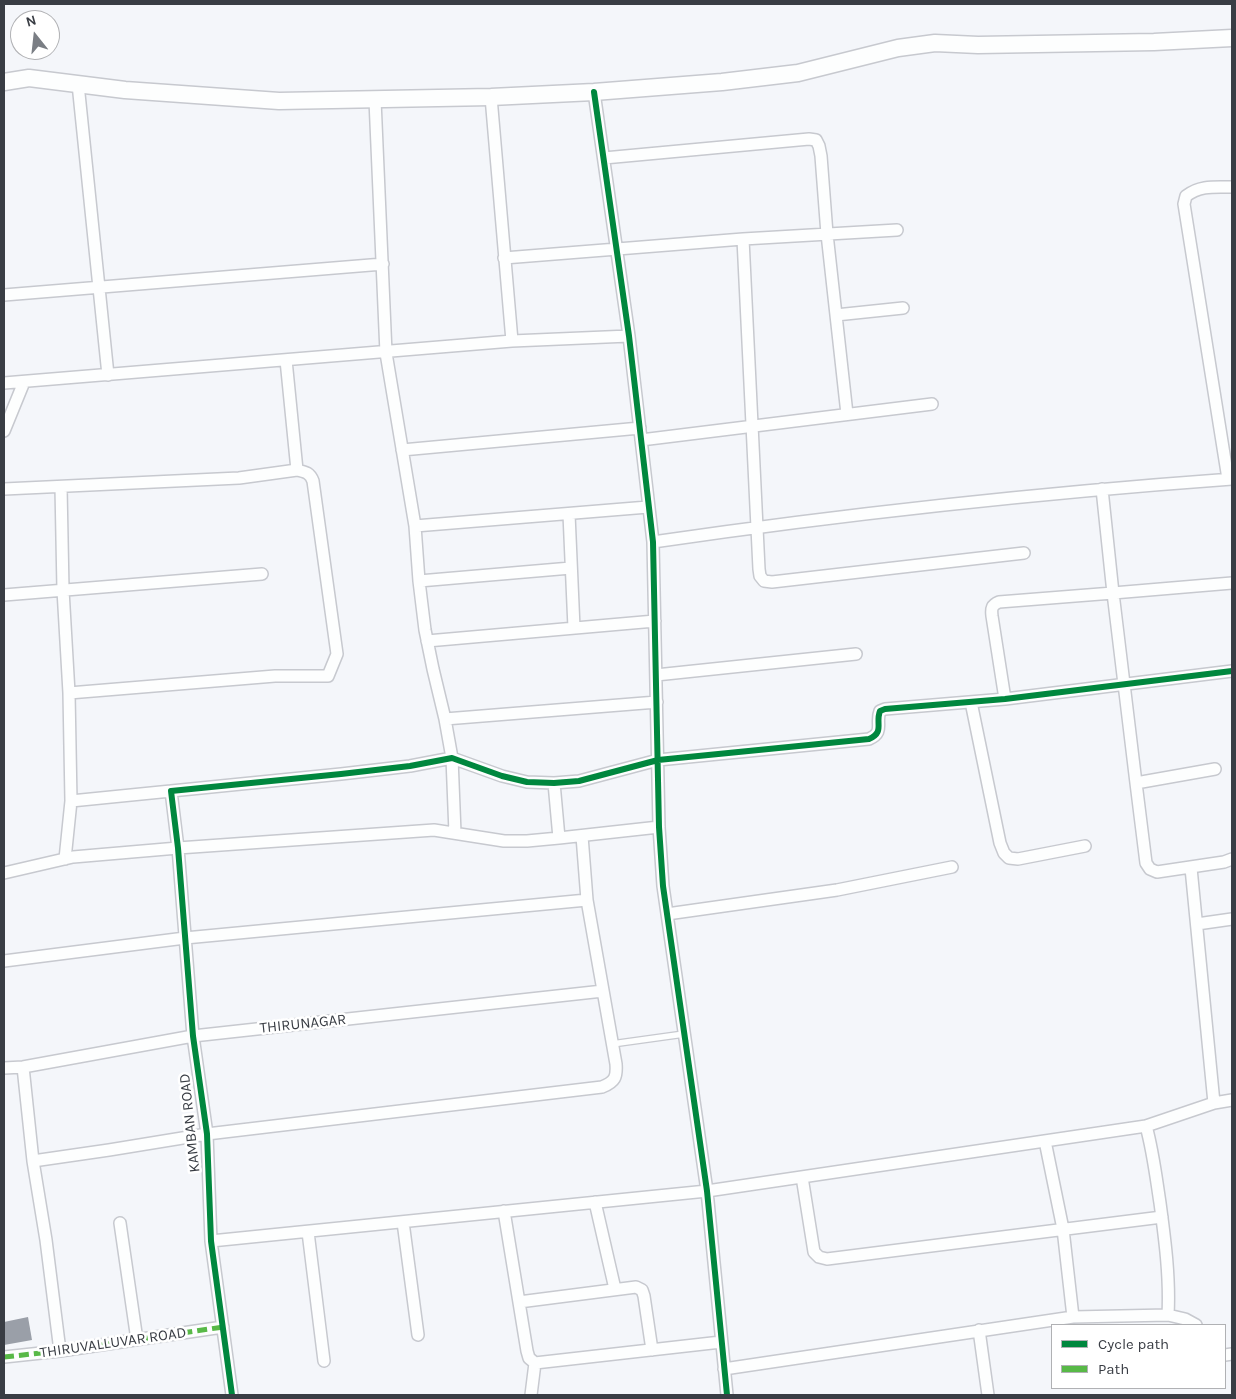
<!DOCTYPE html>
<style>
body{margin:0}
#map{position:relative;width:1236px;height:1399px;overflow:hidden;background:#f4f6fa;font-family:Karla,sans-serif}
canvas{display:block}
.frame{position:absolute;inset:0;border:5px solid #393d44;pointer-events:none}
.legend{position:absolute;left:1051px;top:1324px;width:175px;height:65px;box-sizing:border-box;background:#fff;border:1px solid #b0b1b4;margin:0;padding:6px 9px;list-style:none;font-size:15px;color:#393d44}
.legend li{display:flex;align-items:center;gap:10px;height:25px}
.legend b{width:25px;border:1px solid #b0b1b4}
.north{position:absolute;left:10px;top:10px;width:50px;height:50px;box-sizing:border-box;background:#fff;border:1px solid #b0b1b4;border-radius:50%;rotate:344deg;font-size:14px;font-weight:700;line-height:20px;text-align:center;color:#393d44}
.north::after{content:'';display:block;margin:auto;width:18px;height:22px;background:#7a7e84;clip-path:polygon(50% 0,100% 100%,50% 72%,0 100%)}
</style>
<div id="map">
<canvas width="1236" height="1399"></canvas>
<div class="frame"></div>
<ul class="legend">
<li><b style="height:6px;background:#00873e"></b>Cycle path</li>
<li><b style="height:6px;background:#58b947"></b>Path</li>
</ul>
<div class="north">N</div>
</div>
<script>
const ctx = document.querySelector('canvas').getContext('2d');
ctx.lineJoin = 'round';
function paint(path, color) { ctx.fillStyle = color; ctx.fill(path, 'evenodd'); }
function strokePath(path, color, width, dash) { ctx.strokeStyle = color; ctx.lineWidth = width; ctx.lineCap = dash ? 'butt' : 'round'; ctx.setLineDash(dash || []); ctx.stroke(path); }
function write(font, color, halo, rows, align = 'center') {
  ctx.font = font + ' Karla,sans-serif'; ctx.lineWidth = 5; ctx.setLineDash([]); ctx.textBaseline = 'middle'; ctx.strokeStyle = halo; ctx.fillStyle = color; for (const [text, x, y, turn = 0] of rows) {
    ctx.save(); ctx.translate(x, y); ctx.rotate((+turn || 0) * Math.PI / 180); ctx.textAlign = isNaN(turn) ? turn : align; if (halo) ctx.strokeText(text, 0, 0); ctx.fillText(text, 0, 0); ctx.restore();
  }
}
const building = new Path2D(`
 M28 1317 32 1340 4 1345V1322Z`);
const lane = new Path2D(`
 M612 1044 684 1034`);
const street = new Path2D(`
 M78 84 108 375
 M594 92 629 336 653 542 659 827 663 886 707 1191 727 1395
 M491 97 512 341
 M375 100 386 353 415 526 419 581 425 630 433 669 445 719 452 758 455 833
 M604 158 809 139 816 140 819 146 821 156 827 234 847 414
 M743 239 759 569 760 576 764 581 772 582 1024 553
 M504 258 743 239 897 230
 M4 295 383 264
 M836 315 903 308
 M4 383 512 341 629 336
 M4 431 24 382
 M641 440 932 404
 M402 450 640 428
 M1228 479 1184 204 1186 196C1200 185 1215 187 1232 187
 M61 487 63 590 69 693 71 801 65 859
 M4 489 239 478 297 470
 M569 514 574 628
 M415 526 648 507
 M653 542C845 514 1039 493 1232 479
 M419 581 571 568
 M4 595 262 574
 M427 641 655 621
 M656 675 856 654
 M69 693 275 676H328L337 654 313 481C310 473 306 472 297 470L286 360
 M1005 699 992 616C991 608 992 605 999 602L1113 593 1102 489
 M971 702 1000 843 1004 853 1009 858 1018 859 1085 846
 M445 719 657 702
 M1215 769 1136 783 1113 593 1232 583
 M554 783 559 838 659 827
 M1136 783 1146 863 1150 869 1157 872 1224 862 1232 859
 M71 801 171 791
 M1191 868 1214 1103
 M4 873 73 857 178 848 434 830 504 841H527L559 838
 M667 914 837 890 952 867
 M1197 924 1232 919
 M4 961 185 938 587 900
 M23 1067 33 1161 46 1240 60 1351
 M4 1068 23 1067 193 1036 603 991
 M1146 1126C1153 1151 1156 1177 1160 1203 1165 1240 1170 1278 1168 1315L1185 1319 1196 1325
 M1045 1141 1063 1229 1073 1317
 M33 1161 109 1150 207 1134 602 1087C615 1082 617 1077 616 1064L587 900 582 836
 M802 1177 814 1252 819 1257 827 1259 1162 1217
 M595 1202 615 1289
 M504 1211 527 1351 529 1358 535 1363 721 1342
 M403 1222 418 1335
 M120 1223 137 1340
 M308 1232 324 1361
 M211 1241 707 1191 1146 1126 1214 1103 1232 1100
 M519 1302 636 1287 642 1290 644 1296 652 1350
 M979 1330 988 1395
 M1225 1355 1232 1354
 M4 1357 60 1351 223 1327
 M724 1369 1073 1317 1168 1315
 M232 1395 211 1241 207 1134 193 1036 178 848 171 791 341 774 410 766 452 758 502 776 527 782 554 783 579 781 658 760 869 739C885 732 875 723 880 711L885 709 1005 699 1232 671
 M531 1395 535 1363`);
const secondary = new Path2D(`
 M4 82 29 78 125 90 279 101 491 97 594 92 722 82 798 73 898 48 935 43 978 45 1154 42 1232 38`);
const quiet = new Path2D(`
 M4 1357 60 1351 223 1327`);
const cycleway = new Path2D(`
 M594 92 629 336 653 542 659 827 663 886 707 1191 727 1395
 M232 1395 211 1241 207 1134 193 1036 178 848 171 791 341 774 410 766 452 758 502 776 527 782 554 783 579 781 658 760 869 739C885 732 875 723 880 711L885 709 1005 699 1232 671`);
const streetNames = [
 ["THIRUNAGAR",303,1024,-6],
 ["KAMBAN ROAD",190,1123,-96],
 ["THIRUVALLUVAR ROAD",113,1343,-8]
];
paint(building, '#9a9fa8');
strokePath(lane, '#c7c9cf', 8);
strokePath(street, '#c7c9cf', 14);
strokePath(secondary, '#c7c9cf', 19);
strokePath(lane, '#fdfefe', 5.5);
strokePath(street, '#fdfefe', 11);
strokePath(secondary, '#fdfefe', 16);
strokePath(quiet, '#58b947', 5, [10, 5]);
strokePath(cycleway, '#00873e', 6);
write('15px', '#393d44', '#fff', streetNames);
</script>
